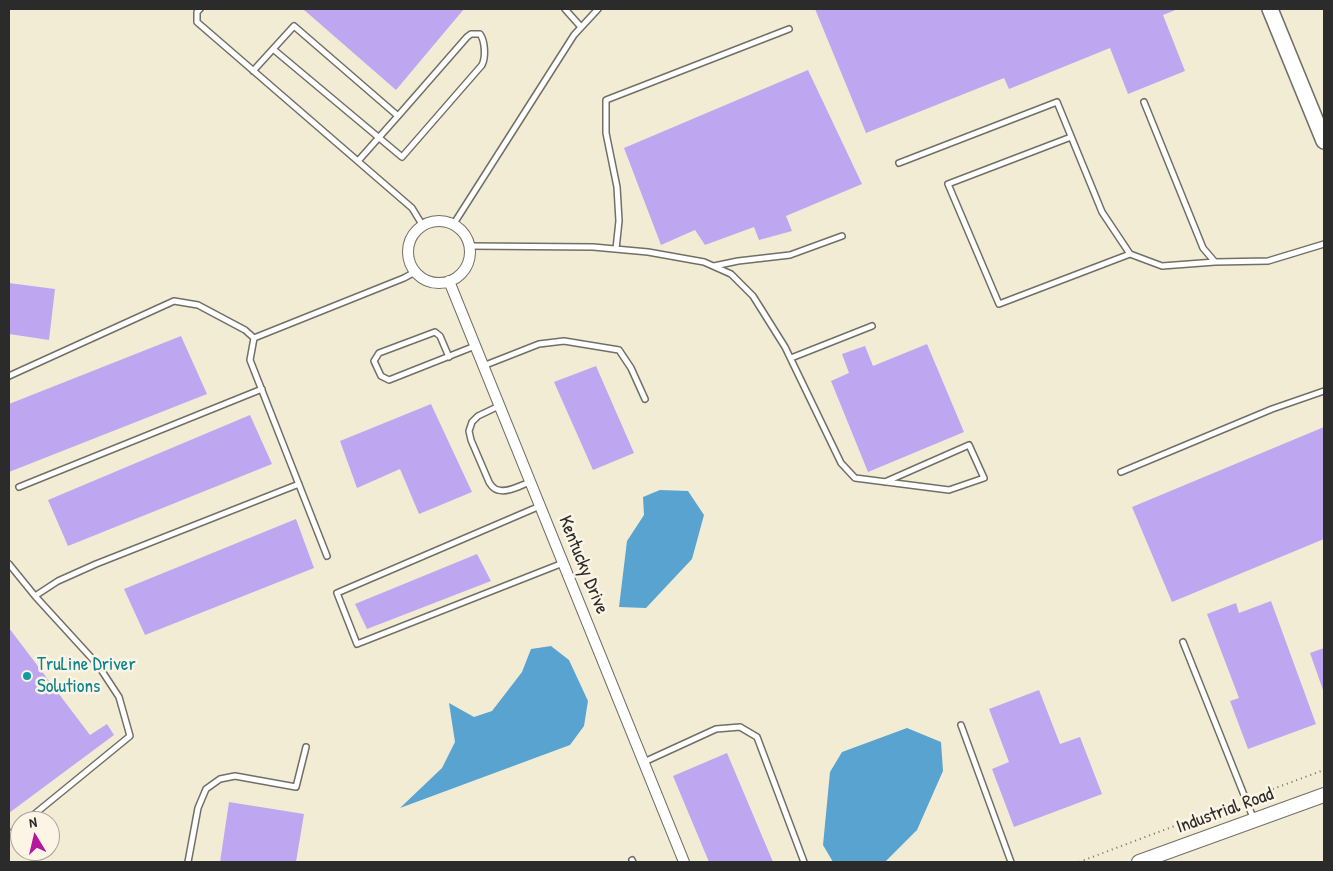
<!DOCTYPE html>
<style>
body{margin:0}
#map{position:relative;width:1333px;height:871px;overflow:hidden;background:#f3ecd4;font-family:"Patrick Hand",sans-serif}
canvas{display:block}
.frame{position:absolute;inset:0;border:10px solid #2b2b2b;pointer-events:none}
.north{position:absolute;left:10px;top:811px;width:50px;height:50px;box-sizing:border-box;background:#fcf5e5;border:1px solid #a8a49b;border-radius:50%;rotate:351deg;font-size:14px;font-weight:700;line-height:20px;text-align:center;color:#2b2b2b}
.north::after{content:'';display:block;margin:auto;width:18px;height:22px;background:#b5179e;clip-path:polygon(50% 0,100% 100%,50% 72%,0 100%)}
</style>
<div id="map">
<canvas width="1333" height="871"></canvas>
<div class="frame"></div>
<div class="north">N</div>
</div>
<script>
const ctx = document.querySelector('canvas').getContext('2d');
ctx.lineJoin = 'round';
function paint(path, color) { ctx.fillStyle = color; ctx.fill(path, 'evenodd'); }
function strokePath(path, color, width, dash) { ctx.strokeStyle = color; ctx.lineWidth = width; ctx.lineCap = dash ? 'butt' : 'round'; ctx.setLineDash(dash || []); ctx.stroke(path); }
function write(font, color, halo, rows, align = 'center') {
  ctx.font = font + ' "Patrick Hand",sans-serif'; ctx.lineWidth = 5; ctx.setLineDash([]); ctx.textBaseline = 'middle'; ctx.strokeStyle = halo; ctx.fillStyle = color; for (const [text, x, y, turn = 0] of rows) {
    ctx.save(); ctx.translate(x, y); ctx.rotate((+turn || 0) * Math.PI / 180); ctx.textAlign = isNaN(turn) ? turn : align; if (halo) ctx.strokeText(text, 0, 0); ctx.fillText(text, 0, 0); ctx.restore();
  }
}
const water = new Path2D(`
 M660 490 688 491 704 515 692 559 646 608 619 607 627 541 644 515 643 497Z
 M551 646 569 660 588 701 584 726 570 745 400 808 442 768 455 742 449 703 474 717 492 711 522 672 531 649Z
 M907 728 941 742 943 771 917 830 885 862H833L823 845 830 772 842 752Z`);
const building = new Path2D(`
 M303 9H464L396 90Z
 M815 9H1178L1163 15 1185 71 1128 94 1110 48 1009 89 1004 78 866 133Z
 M808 70 862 184 786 216 792 231 759 240 754 227 705 245 695 230 661 245 624 148Z
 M9 283 55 289 49 340 9 334Z
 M181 336 207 394 9 472V404Z
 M927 344 964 432 868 472 831 381 849 373 842 354 865 346 873 366Z
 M596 366 634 453 593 470 554 382Z
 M431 404 472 492 419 514 400 469 357 488 340 441Z
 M250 415 272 464 68 546 48 500Z
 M1324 427V539L1172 602 1132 507Z
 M296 519 314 568 145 635 124 589Z
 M477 554 491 581 367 629 355 604Z
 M1271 601 1316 724 1248 749 1230 701 1239 698 1207 614 1236 603 1239 613Z
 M9 628 90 735 107 724 114 735 9 813Z
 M1324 648V690H1323L1310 653Z
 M1039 690 1060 744 1080 737 1102 794 1014 827 992 769 1009 762 989 709Z
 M727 753 773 862H709L673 776Z
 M229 802 304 814 296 862H220Z`);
const path = new Path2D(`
 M1254 796 1324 770
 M1079 862 1238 802`);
const lane = new Path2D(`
 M200 9 197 12V22L412 208 423 226
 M565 9 581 27
 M253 71 294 26 398 116 467 37 471 34H480C485 41 486 57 482 65L402 157 273 49
 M1144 102 1203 248 1215 262 1268 261 1324 244
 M1071 137 948 184 999 304 1130 254
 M358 161 398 116
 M899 163 1057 102 1102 212 1130 254 1162 266 1215 262
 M453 225 574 35 598 9
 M469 246 593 247 648 252 704 262 731 274 753 296 785 347 841 463 855 478 949 490 984 478 969 445 885 482
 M616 249 619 221 617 187 606 133V100L789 29
 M714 266 738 261 790 255 842 236
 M254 338 250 360 327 556
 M449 357 440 336 435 332 379 353 374 361 381 376 389 380 475 346
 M791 358 872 326
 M483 366 539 344 564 341 619 350 631 368 645 399
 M9 376 174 301 198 305 245 330 254 338 404 278 415 272
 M499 406 478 416 472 422 469 431 471 440 489 482C491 485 493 489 498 490 508 493 521 485 530 482
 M1121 472 1272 409 1324 391
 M19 487 262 389
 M540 506 337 593 357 644 563 563
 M9 564 35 596 98 665 119 697 130 736 26 821
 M35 596 58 581 96 564 299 484
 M1183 642 1254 820
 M961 725 1011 862
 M644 762 716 729 740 727 757 737 804 862
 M9 835 20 826
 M632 860 633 862
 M188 862 198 808 206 789 220 779 235 776 296 787 306 747`);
const street = new Path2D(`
 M408 252a31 31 0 1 1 62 0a31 31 0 1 1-62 0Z
 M449 281 684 862`);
const secondary = new Path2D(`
 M1139 862 1324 795`);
const primary = new Path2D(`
 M1270 9 1324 141`);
const markers = [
 [27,676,5,"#0f9aa8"]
];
const streetNames = [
 ["Kentucky Drive",583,565,68],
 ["Industrial Road",1225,811,-20]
];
const cultureNames = [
 ["TruLine Driver",37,665],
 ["Solutions",37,687]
];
paint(water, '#58a3d0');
paint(building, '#bfa6f1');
strokePath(lane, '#716f66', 8);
strokePath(street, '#716f66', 12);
strokePath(secondary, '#716f66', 16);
strokePath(primary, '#716f66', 18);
strokePath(path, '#716f66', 2, [1, 4]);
strokePath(lane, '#fff', 5);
strokePath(street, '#fff', 10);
strokePath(secondary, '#fff', 14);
strokePath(primary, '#fff', 15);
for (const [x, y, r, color] of markers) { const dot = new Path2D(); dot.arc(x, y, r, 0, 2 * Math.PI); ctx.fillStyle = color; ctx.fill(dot); strokePath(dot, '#fcf5e5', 2); }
write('19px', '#2b2b2b', '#fcf5e5', streetNames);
write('19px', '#0d838f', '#fcf5e5', cultureNames, 'left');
</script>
